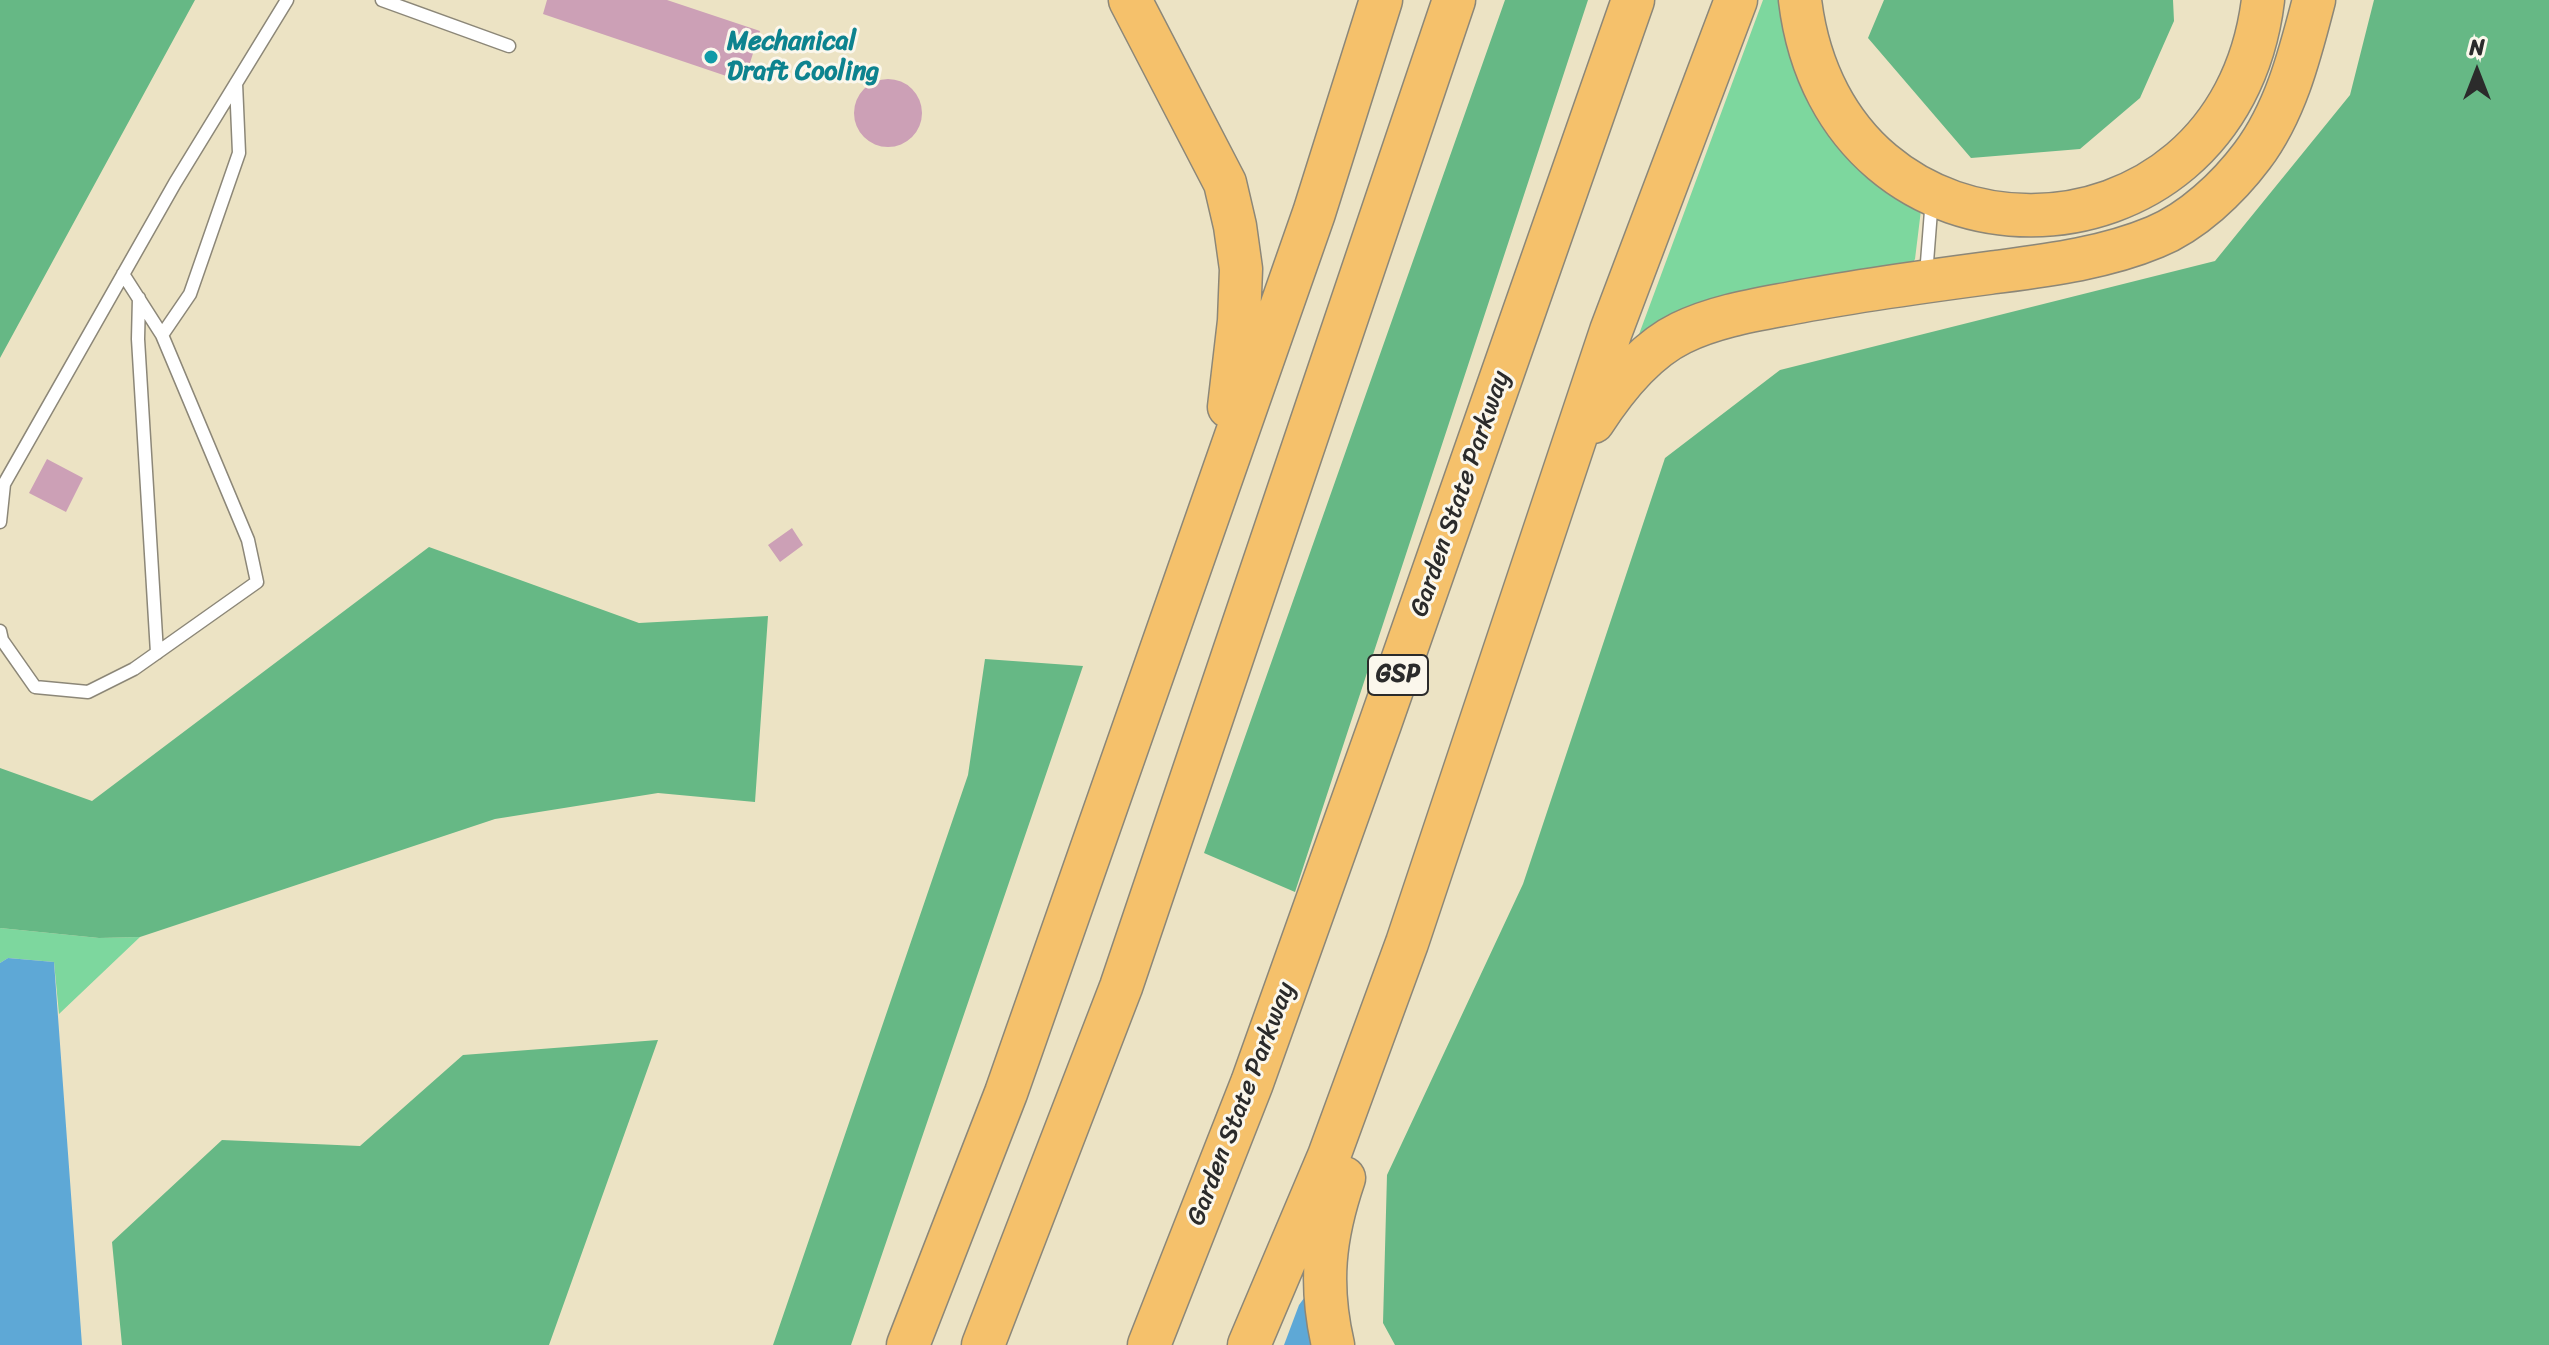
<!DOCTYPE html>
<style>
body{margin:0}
#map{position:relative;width:2549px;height:1345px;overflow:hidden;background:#ece3c4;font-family:Sriracha,sans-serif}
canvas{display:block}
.north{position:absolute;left:2437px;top:32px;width:80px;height:80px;-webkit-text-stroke:6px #fbf7ec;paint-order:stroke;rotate:0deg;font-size:22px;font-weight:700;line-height:32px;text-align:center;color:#2b2b2b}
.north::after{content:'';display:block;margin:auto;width:28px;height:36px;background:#2b2b2b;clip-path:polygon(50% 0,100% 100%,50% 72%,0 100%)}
</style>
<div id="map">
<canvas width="2549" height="1345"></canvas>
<div class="north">N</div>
</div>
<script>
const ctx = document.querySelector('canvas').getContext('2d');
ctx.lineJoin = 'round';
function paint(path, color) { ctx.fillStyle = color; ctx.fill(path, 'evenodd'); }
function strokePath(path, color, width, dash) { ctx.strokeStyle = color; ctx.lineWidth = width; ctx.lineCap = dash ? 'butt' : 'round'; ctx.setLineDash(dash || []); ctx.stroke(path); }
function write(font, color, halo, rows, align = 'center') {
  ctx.font = font + ' Sriracha,sans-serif'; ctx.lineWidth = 6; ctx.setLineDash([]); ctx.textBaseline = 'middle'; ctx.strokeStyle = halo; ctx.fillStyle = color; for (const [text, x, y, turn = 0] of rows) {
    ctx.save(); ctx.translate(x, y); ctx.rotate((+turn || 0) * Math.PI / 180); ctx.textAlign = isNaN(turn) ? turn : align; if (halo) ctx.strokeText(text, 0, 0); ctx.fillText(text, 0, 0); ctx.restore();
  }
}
const green = new Path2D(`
 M1763 0H1786L1861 167 1921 210 1915 259 1911 266 1638 337Z
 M0 928 99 938 140 937 59 1014 54 962 8 958 0 963Z`);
const forest = new Path2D(`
 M0 0H195L0 358Z
 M1505 0H1588L1295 892 1204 853Z
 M1884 0H2173L2174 21 2140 98 2080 149 1971 158 1868 38Z
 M2374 0H2549V1345H1395L1383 1323 1387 1175 1523 884 1665 458 1780 370 2215 261 2350 95Z
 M429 547 639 623 768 616 755 802 658 793 495 819 140 937 99 938 0 928V768L92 801Z
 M985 659 1083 666 851 1345H773L968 775Z
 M658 1040 549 1345H122L112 1242 222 1140 360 1146 463 1055Z`);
const water = new Path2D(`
 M8 958 54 962 82 1345H0V963Z
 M1307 1294 1314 1345H1284L1299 1305Z`);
const building = new Path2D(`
 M547 0H667L760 31 744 82 543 14Z
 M854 113a34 34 0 1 1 68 0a34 34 0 1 1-68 0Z
 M47 459 83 478 66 512 29 493Z
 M792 528 803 545 780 562 768 545Z`);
const service = new Path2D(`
 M382 0 509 46
 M1926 275 1932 198
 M139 298 138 339 157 653
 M162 335 190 294 239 153 236 83
 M0 522 4 484 175 183 287 0
 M0 631 2 640 35 687 88 692 134 669 257 582 248 540 162 335 123 274`);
const motorway = new Path2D(`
 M1130 0 1225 183 1235 226 1241 269 1239 321 1229 407
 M1800 0C1835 289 2228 285 2263 0
 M1593 422C1615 388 1644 351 1681 333 1716 316 1755 310 1792 303 1859 290 1928 281 1996 272 2049 265 2105 258 2155 237 2192 222 2228 188 2252 156 2286 111 2300 54 2314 0
 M908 1345 1006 1093 1314 213 1381 0
 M983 1345 1121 987 1454 0
 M1149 1345 1252 1083 1380 724 1633 0
 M1249 1345 1329 1156 1407 943 1611 331 1736 0
 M1333 1345C1319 1284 1324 1237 1344 1178`);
const markers = [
 [711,57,8,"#0f9aa8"]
];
const shields = [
 [1398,675,60]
];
const shieldNames = [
 ["GSP",1398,675]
];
const cultureNames = [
 ["Mechanical",727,42],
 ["Draft Cooling",727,72]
];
const streetNames = [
 ["Garden State Parkway",1461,494,-71],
 ["Garden State Parkway",1242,1104,-69]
];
paint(green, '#7dd79e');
paint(forest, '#66b885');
paint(water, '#5ea8d6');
paint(building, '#cca0b6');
strokePath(service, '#8c8778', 15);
strokePath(motorway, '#8c8778', 45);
strokePath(service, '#fff', 12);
strokePath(motorway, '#f5c16b', 42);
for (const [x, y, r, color] of markers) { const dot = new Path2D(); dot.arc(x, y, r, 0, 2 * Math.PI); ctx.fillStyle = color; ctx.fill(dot); strokePath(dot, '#fbf7ec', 3); }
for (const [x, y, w] of shields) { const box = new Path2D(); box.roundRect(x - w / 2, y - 20, w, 40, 6); ctx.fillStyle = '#fbf7ec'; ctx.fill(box); strokePath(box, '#2b2b2b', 2); }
write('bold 24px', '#2b2b2b', null, shieldNames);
write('bold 26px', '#0d838f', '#fbf7ec', cultureNames, 'left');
write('26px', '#2b2b2b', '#fbf7ec', streetNames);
</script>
